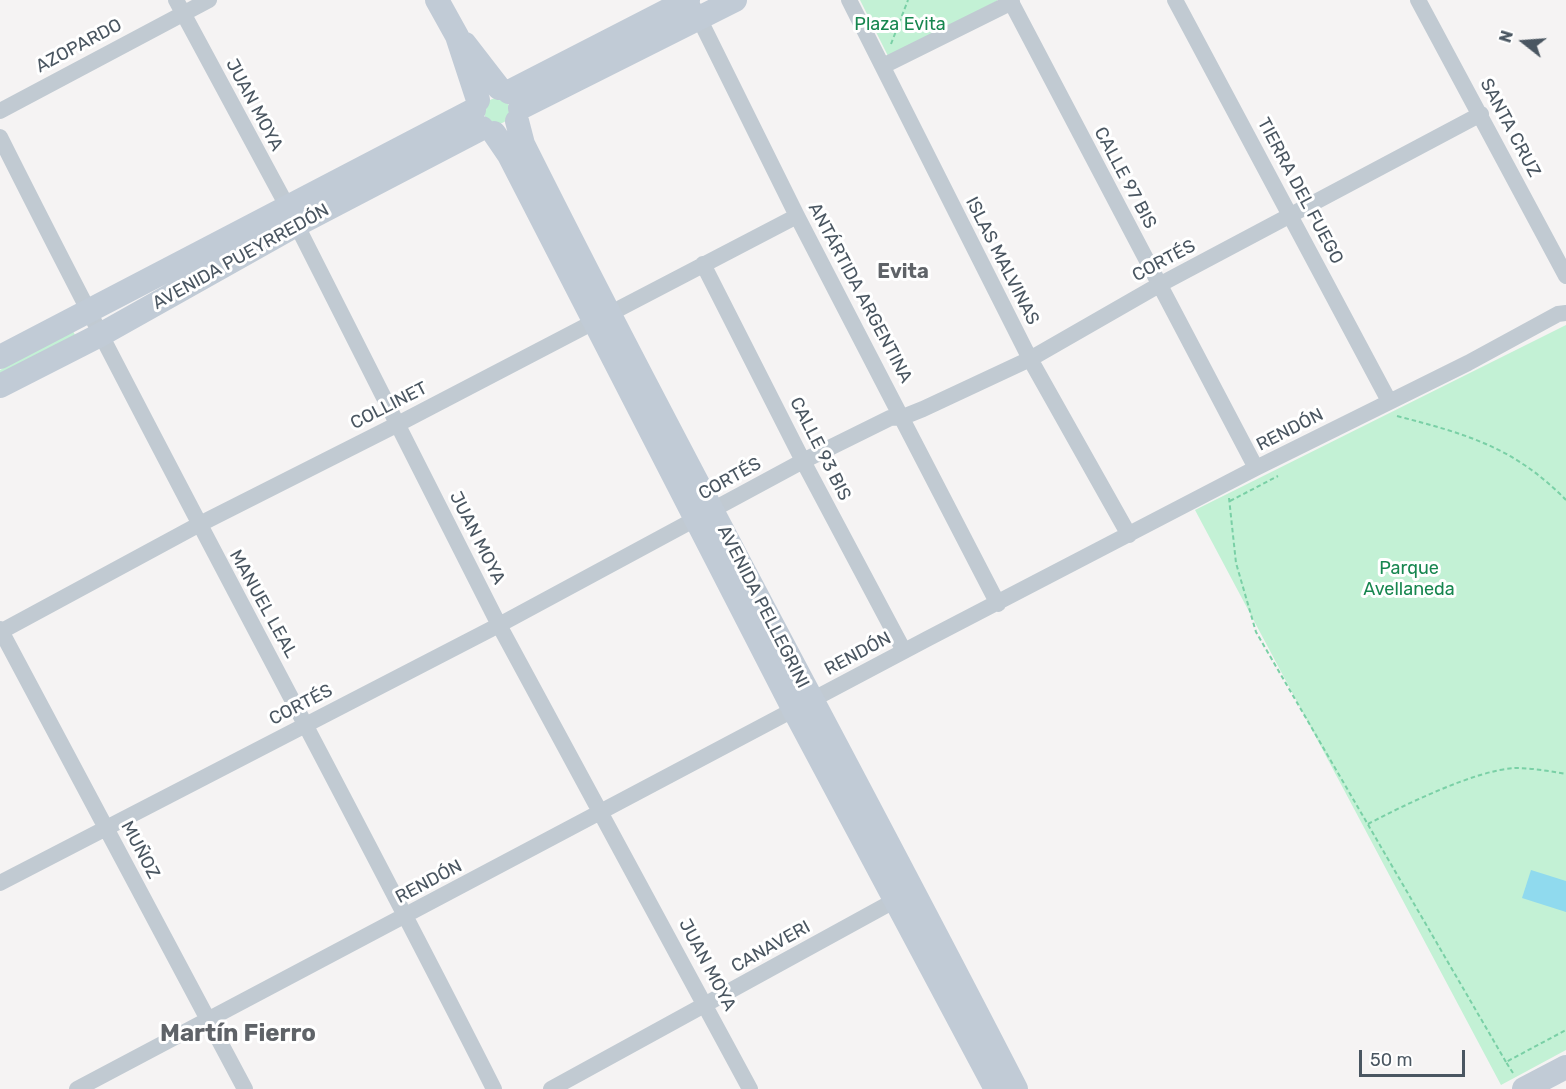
<!DOCTYPE html>
<meta charset="utf-8">
<style>
body{margin:0}
#map{position:relative;width:1566px;height:1089px;overflow:hidden;background:#f5f3f3;font-family:Rubik,sans-serif}
canvas{display:block}
.north{position:absolute;left:1494px;top:12px;width:60px;height:60px;-webkit-text-stroke:4px #fff;paint-order:stroke;rotate:287deg;font-size:16px;font-weight:700;line-height:24px;text-align:center;color:#4a5661}
.north::after{content:'';display:block;margin:auto;width:21px;height:27px;background:#4a5661;clip-path:polygon(50% 0,100% 100%,50% 72%,0 100%)}
.scale{position:absolute;left:1359px;top:1050px;width:106px;height:27px;box-sizing:border-box;border:3px solid #4a5661;border-top:0;padding-left:8px;font-size:18px;line-height:21px;white-space:nowrap;color:#4a5661;-webkit-text-stroke:4px #fff;paint-order:stroke}
</style>
<div id="map">
<canvas width="1566" height="1089"></canvas>
<div class="north">N</div>
<div class="scale">50 m</div>
</div>
<script>
const ctx = document.querySelector('canvas').getContext('2d');
ctx.lineJoin = 'round';
function paint(path, color) { ctx.fillStyle = color; ctx.fill(path, 'evenodd'); }
function strokePath(path, color, width, dash) { ctx.strokeStyle = color; ctx.lineWidth = width; ctx.lineCap = dash ? 'butt' : 'round'; ctx.setLineDash(dash || []); ctx.stroke(path); }
function write(font, color, halo, rows, align = 'center') {
  ctx.font = font + ' Rubik,sans-serif'; ctx.lineWidth = 6; ctx.setLineDash([]); ctx.textBaseline = 'middle'; ctx.strokeStyle = halo; ctx.fillStyle = color; for (const [text, x, y, turn = 0] of rows) {
    ctx.save(); ctx.translate(x, y); ctx.rotate((+turn || 0) * Math.PI / 180); ctx.textAlign = isNaN(turn) ? turn : align; if (halo) ctx.strokeText(text, 0, 0); ctx.fillText(text, 0, 0); ctx.restore();
  }
}
const green = new Path2D(`
 M860 0H997V1L889 58Z
 M484 111a13 13 0 1 1 26 0a13 13 0 1 1-26 0Z
 M1566 325V1050L1501 1085 1195 510Z
 M73 331 75 335 0 374V370Z`);
const water = new Path2D(`
 M1531 870 1566 881V912L1522 898Z`);
const path = new Path2D(`
 M891 44 908 0
 M1397 416C1466 434 1514 447 1566 500
 M1229 498 1236 563 1256 632 1506 1062
 M1230 501 1278 476
 M1368 824C1404 805 1476 770 1515 768 1532 768 1549 771 1566 774
 M1513 1073 1506 1062 1566 1030`);
const minor = new Path2D(`
 M176 0 287 206 499 625 750 1089
 M849 0 1030 359 1129 535
 M1010 0 1256 468
 M1175 0 1389 401
 M1418 0 1566 276
 M694 8 797 216 998 604
 M883 66 1012 2
 M0 111 209 0
 M0 137C160 457 333 770 494 1089
 M703 264 803 461 904 651
 M0 629 245 1089
 M0 632 198 525 398 424 797 216
 M0 883 499 625 803 461 890 418 903 417 923 409 1030 359 1159 285 1481 114
 M77 1089 927 639 1256 468 1468 363 1558 314 1566 313
 M551 1089 903 896`);
const secondary = new Path2D(`
 M437 0 457 36 478 100
 M465 44 499 88
 M509 92 688 0
 M520 108 735 0
 M517 121 523 144C682 462 854 773 1016 1089
 M494 133 509 155 794 710 996 1089
 M0 357 474 110
 M0 386 102 334 296 225 482 128
 M1524 1089 1566 1067`);
const parkNames = [
 ["Plaza Evita",900,25],
 ["Parque",1409,569],
 ["Avellaneda",1409,590]
];
const streetNames = [
 ["AZOPARDO",79,46,-28],
 ["JUAN MOYA",254,105,62],
 ["SANTA CRUZ",1510,128,62],
 ["CALLE 97 BIS",1125,178,62],
 ["TIERRA DEL FUEGO",1300,191,62],
 ["AVENIDA PUEYRREDÓN",241,257,-29],
 ["ISLAS MALVINAS",1002,261,63],
 ["CORTÉS",1164,261,-28],
 ["ANTÁRTIDA ARGENTINA",860,293,62],
 ["COLLINET",389,406,-27],
 ["RENDÓN",1290,430,-27],
 ["CALLE 93 BIS",820,449,63],
 ["CORTÉS",730,479,-29],
 ["JUAN MOYA",477,538,63],
 ["MANUEL LEAL",263,604,61],
 ["AVENIDA PELLEGRINI",763,607,63],
 ["RENDÓN",858,654,-28],
 ["CORTÉS",301,705,-27],
 ["MUÑOZ",140,850,62],
 ["RENDÓN",429,882,-28],
 ["CANAVERI",771,947,-29],
 ["JUAN MOYA",707,965,62]
];
const neighbourhoodNames = [
 ["Evita",903,272]
];
const districtNames = [
 ["Martín Fierro",238,1034]
];
paint(green, '#c3f1d5');
paint(water, '#90daee');
strokePath(path, '#7ad0a6', 2, [4.5, 3]);
strokePath(minor, '#c1cad2', 16);
strokePath(secondary, '#c1cbd6', 24);
write('18px', '#17864f', '#fff', parkNames);
write('18px', '#4a5661', '#fff', streetNames);
write('bold 20px', '#5f6368', '#fff', neighbourhoodNames);
write('bold 24px', '#5f6368', '#fff', districtNames);
</script>
